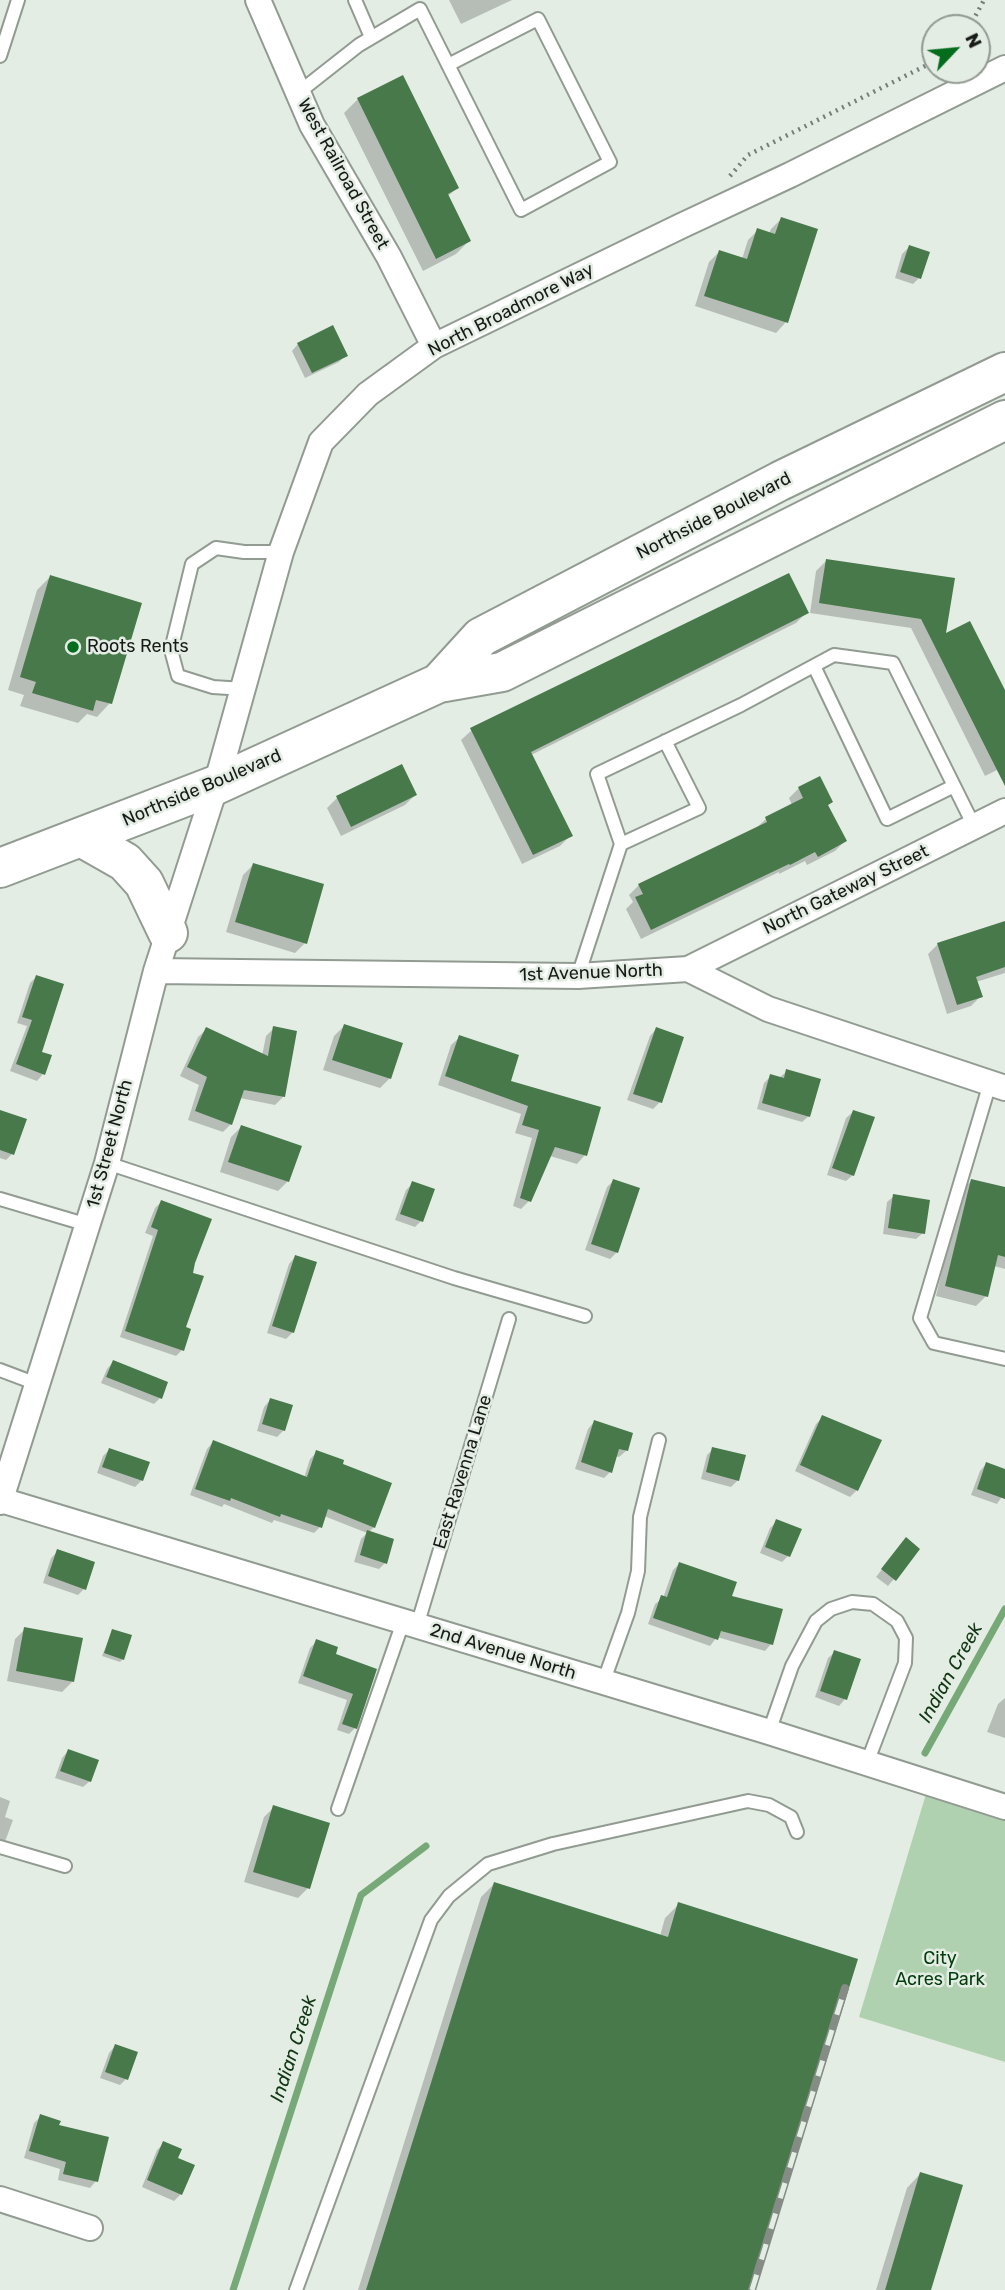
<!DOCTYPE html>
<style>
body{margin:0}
#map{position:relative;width:1005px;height:2290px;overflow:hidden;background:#e4ede4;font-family:Rubik,sans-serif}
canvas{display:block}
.north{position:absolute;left:921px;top:14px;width:70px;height:70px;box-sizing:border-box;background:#e4ede4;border:2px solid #929992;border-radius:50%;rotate:64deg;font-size:19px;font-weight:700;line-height:28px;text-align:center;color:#171a17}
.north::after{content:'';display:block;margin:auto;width:24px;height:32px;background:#036d1d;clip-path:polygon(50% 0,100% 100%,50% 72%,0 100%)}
</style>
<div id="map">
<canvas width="1005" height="2290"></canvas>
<div class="north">N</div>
</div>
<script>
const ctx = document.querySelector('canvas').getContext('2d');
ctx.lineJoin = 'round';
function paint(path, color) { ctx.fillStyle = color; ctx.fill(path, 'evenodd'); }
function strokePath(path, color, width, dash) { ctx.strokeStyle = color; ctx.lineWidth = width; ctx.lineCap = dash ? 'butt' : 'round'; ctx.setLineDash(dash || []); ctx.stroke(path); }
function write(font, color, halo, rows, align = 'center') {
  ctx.font = font + ' Rubik,sans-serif'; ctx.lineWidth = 5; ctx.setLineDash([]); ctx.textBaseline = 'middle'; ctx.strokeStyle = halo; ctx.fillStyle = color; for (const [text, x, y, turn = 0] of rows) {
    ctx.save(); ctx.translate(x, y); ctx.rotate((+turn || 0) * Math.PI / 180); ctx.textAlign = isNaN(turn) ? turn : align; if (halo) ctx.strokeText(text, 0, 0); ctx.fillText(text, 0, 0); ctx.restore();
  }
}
const green = new Path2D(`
 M926 1794 1005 1818V2062L859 2017Z`);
const shadow = new Path2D(`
 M449 0H512L461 24Z
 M402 78 457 188 447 197 469 241 456 254 423 271 344 113 358 99Z
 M781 219 816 230 786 322 776 333 695 306 709 262 719 252 742 259 748 240 758 230 769 234 771 229Z
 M909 247 919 278 913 284 895 278 902 254Z
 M298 344 346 355 339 362 305 378 292 351Z
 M826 561 953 580 944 636 1005 694V766L985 776 911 628 810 613 816 571Z
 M50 577 110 703 97 717 87 714 78 723 20 706 24 695 8 690 37 590Z
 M806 613 796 623 531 755 570 836 560 846 522 864 461 740 472 730Z
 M799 788 831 802 827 806 845 841 835 851 807 865 805 861 779 874V872L641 939 626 909 633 902 629 895 639 885 755 829 766 819 792 805 789 798Z
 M415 795 405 805 341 836 327 808 337 798Z
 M253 865 305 943 295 953 226 932 243 875Z
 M1005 932V973L976 982 981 996 971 1006 947 1014 928 954 938 944Z
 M36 977 39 1053 50 1056 43 1074 37 1081 10 1071 27 1026 17 1023 30 983Z
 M344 1026 390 1078 380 1088 323 1070 334 1036Z
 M274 1028 284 1096 275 1105 240 1098 231 1124 223 1132 188 1120 199 1085 180 1076 198 1037 207 1029 262 1056 266 1036Z
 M656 1029 660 1102 653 1109 627 1100 650 1036Z
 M460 1037 585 1155 577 1164 550 1156 529 1201 521 1209 513 1206 532 1138 515 1133 521 1114 438 1085 451 1045Z
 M787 1071 809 1116 802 1122 757 1109 764 1083 771 1076 779 1078Z
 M0 1112 12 1154 6 1160 0 1158Z
 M853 1112V1175L846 1181 827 1175 846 1118Z
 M241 1127 288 1181 278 1191 220 1172 231 1137Z
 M613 1181 617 1252 610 1259 585 1250 607 1187Z
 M971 1181 1005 1189V1269L994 1266 986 1296 976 1306 936 1296 961 1191Z
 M413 1183 421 1221 415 1227 395 1220 406 1190Z
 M894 1196 923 1233 916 1239 883 1234 887 1202Z
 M161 1202 191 1274 182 1350 176 1356 120 1337 153 1236 145 1233 155 1208Z
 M295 1257 293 1332 286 1339 267 1333 289 1264Z
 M113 1362 160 1398 154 1404 101 1383 107 1369Z
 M270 1400 284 1430 277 1437 257 1431 264 1407Z
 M823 1417 857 1490 850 1497 795 1471 816 1424Z
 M594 1422 626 1451 619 1457 615 1456 610 1472 604 1478 575 1469 588 1429Z
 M213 1442 304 1478 310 1459 317 1452 341 1465 374 1527 368 1533 385 1563 379 1569 354 1562 361 1539 367 1533 324 1516 320 1527 314 1533 274 1520 272 1523 224 1504 222 1507 190 1495 207 1449Z
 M713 1449 738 1480 731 1487 701 1479 707 1455Z
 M109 1450 142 1480 135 1487 97 1473 103 1456Z
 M986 1464 1005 1471V1492L997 1504 971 1495 980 1471Z
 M777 1521 788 1556 782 1562 760 1553 770 1528Z
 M900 1546 894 1579 888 1586 876 1577Z
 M58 1551 84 1589 78 1595 43 1583 51 1558Z
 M679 1564 730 1597 771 1644 765 1651 717 1637 710 1646 648 1624 655 1604 663 1598 673 1570Z
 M25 1629 72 1682 62 1692 7 1681 15 1639Z
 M112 1631 123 1659 120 1662 102 1656Z
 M317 1641 334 1655 375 1670 355 1728 349 1734 337 1730 347 1700 298 1683 310 1648Z
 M835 1652 845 1699 839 1706 815 1697 828 1658Z
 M1005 1698V1738L987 1732 998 1704Z
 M68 1751 90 1781 83 1787 55 1778 62 1758Z
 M0 1797 10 1801 5 1817 13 1820 6 1839 0 1845Z
 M274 1807 308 1888 298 1898 244 1882 264 1817Z
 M494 1884 660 1936 665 1918 679 1904 753 2290H358L481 1897Z
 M115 2046 126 2079 120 2085 100 2078 109 2053Z
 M41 2116 57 2127 96 2181 90 2188 58 2180 60 2169 24 2158 34 2123Z
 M164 2143 176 2159 181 2194 174 2201 142 2187 157 2150Z
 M920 2174 930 2290H876L907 2188Z`);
const stream = new Path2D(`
 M925 1753 1005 1609
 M233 2290 361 1895 426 1846`);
const building = new Path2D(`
 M403 75 459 188 448 194 471 241 436 259 357 98Z
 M781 217 818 229 788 323 704 296 719 250 747 259 757 228 775 234Z
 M909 245 930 252 921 279 900 272Z
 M333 325 348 356 312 373 297 343Z
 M826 559 955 578 946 633 970 621 1005 690V786L921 619 819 603Z
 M789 573 809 613 531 752 573 836 533 855 470 728Z
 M50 575 142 603 112 704 96 700 93 711 32 693 36 682 20 677Z
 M402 764 417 795 351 827 336 796Z
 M820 776 833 802 828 805 847 841 818 857 815 852 790 865 789 864 651 930 635 897 643 894 638 884 767 822 765 817 803 798 798 787Z
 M253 863 324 884 307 944 235 922Z
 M1005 921V967L976 977 983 997 957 1005 937 943Z
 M36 975 64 984 42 1052 52 1055 45 1075 16 1064 32 1020 22 1017Z
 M344 1024 403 1043 391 1079 332 1060Z
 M273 1026 297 1031 285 1097 244 1090 232 1125 195 1111 207 1077 187 1067 206 1027 268 1056Z
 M656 1027 684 1037 662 1103 633 1094Z
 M459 1035 519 1055 511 1081 601 1107 587 1156 555 1147 531 1202 520 1198 539 1130 522 1125 528 1106 445 1076Z
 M786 1069 821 1079 810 1117 762 1103 770 1074 784 1078Z
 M0 1110 27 1119 14 1155 0 1150Z
 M853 1110 875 1117 854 1176 832 1168Z
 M241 1125 302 1146 289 1182 228 1162Z
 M613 1179 640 1188 618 1253 591 1244Z
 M971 1179 1005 1187V1257L998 1255 988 1297 945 1286Z
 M412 1181 435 1189 423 1222 400 1214Z
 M893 1194 930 1200 925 1234 888 1228Z
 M161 1200 212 1219 195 1263 193 1273 204 1276 186 1327 191 1329 184 1351 125 1331 158 1230 151 1227Z
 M295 1255 317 1262 294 1333 272 1326Z
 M113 1360 168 1382 162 1399 106 1377Z
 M270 1398 293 1405 285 1431 262 1424Z
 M822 1415 882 1440 858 1491 800 1465Z
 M594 1420 633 1433 628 1451 619 1449 612 1473 581 1462Z
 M213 1440 307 1477 316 1450 344 1460 343 1464 392 1483 375 1528 328 1509 322 1528 281 1514 280 1517 231 1498 230 1501 195 1489Z
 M712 1447 746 1455 739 1481 706 1472Z
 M109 1448 150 1462 143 1481 102 1467Z
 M986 1462 1005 1469V1499L977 1489Z
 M776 1519 802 1529 790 1557 765 1547Z
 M367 1530 394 1539 387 1564 360 1555Z
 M906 1537 920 1549 896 1581 881 1569Z
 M57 1549 95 1562 86 1590 48 1576Z
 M679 1562 737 1582 732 1596 783 1609 773 1645 721 1631 718 1640 653 1618 661 1595 667 1597Z
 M24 1627 83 1638 74 1682 16 1671Z
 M112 1629 132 1635 124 1660 104 1653Z
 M316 1639 338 1647 336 1654 377 1669 357 1729 342 1724 353 1694 303 1676Z
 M834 1650 861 1659 847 1700 820 1691Z
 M68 1749 99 1760 91 1782 60 1771Z
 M273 1805 330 1823 310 1889 253 1872Z
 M494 1882 668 1937 678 1902 858 1959 755 2290H366Z
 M115 2044 138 2052 128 2080 105 2072Z
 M40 2114 61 2121 59 2125 109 2137 98 2182 63 2174 66 2162 29 2151Z
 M163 2141 182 2149 178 2158 195 2165 182 2195 147 2180Z
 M920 2172 963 2185 931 2290H885Z`);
const path = new Path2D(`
 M969 28 984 0
 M730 176 748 155 935 61`);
const service = new Path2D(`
 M355 0 371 37
 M0 56 18 0
 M298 93 359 45 420 9 521 210 610 162 538 19 448 65
 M814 666 887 819 954 786
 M244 689 213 687 178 676 171 650 192 564 216 548 244 552H281
 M621 844 699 808 665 741
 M578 976 621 844 597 774 741 705 834 655 893 663 974 826
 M990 1083 920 1318 934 1343 1005 1359
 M107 1163 454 1278 585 1316
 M0 1199 88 1225
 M0 1370 37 1384
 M417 1626 509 1319
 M603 1683 628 1613 638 1571 640 1517 659 1440
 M769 1732 792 1666 816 1621 831 1609 852 1602 873 1604 897 1621 906 1638 905 1663 867 1763
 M338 1809 403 1622
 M0 1847 65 1866
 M296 2290 431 1920 449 1896 488 1864 553 1844 748 1801 769 1805 791 1817 797 1832`);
const minor = new Path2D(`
 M258 0 312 125 389 257 434 346
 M688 969 1005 811
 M156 971 578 976 688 969 768 1009 1005 1088
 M1 1500 766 1731 1005 1807
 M0 1502 107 1163 156 971 216 785 281 552 321 442 368 394 434 346 681 226 790 175 1005 68
 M0 2199 90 2228`);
const primary = new Path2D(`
 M439 683 481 637 780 481 1005 372
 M81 837 125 862 144 883 168 933
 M0 868 216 785 439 683 502 672 1005 420`);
const rail = new Path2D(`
 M752 2290 845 1988`);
const markers = [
 [73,647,7,"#036d1d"]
];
const streetNames = [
 ["West Railroad Street",343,174,61],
 ["North Broadmore Way",511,310,-27],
 ["Northside Boulevard",714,516,-27],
 ["Northside Boulevard",202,788,-23],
 ["North Gateway Street",846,890,-26],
 ["1st Avenue North",591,973,-2],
 ["1st Street North",110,1144,-75],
 ["East Ravenna Lane",463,1472,-73],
 ["2nd Avenue North",503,1652,17]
];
const poiNames = [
 ["Roots Rents",87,647]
];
const parkNames = [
 ["City",940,1959],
 ["Acres Park",940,1980]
];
const waterNames = [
 ["Indian Creek",951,1673,-61],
 ["Indian Creek",294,2049,-72]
];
paint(green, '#b0d1b0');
paint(shadow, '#0003');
strokePath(stream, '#76a977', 7);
paint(building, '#47794a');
strokePath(service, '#929b92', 16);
strokePath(minor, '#929b92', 28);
strokePath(primary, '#929b92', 42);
strokePath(path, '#777d77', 4.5, [2, 5]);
strokePath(service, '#fff', 12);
strokePath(minor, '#fff', 24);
strokePath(primary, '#fff', 38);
strokePath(rail, '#858b85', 8);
strokePath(rail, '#e4ede4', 5, [16]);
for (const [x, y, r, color] of markers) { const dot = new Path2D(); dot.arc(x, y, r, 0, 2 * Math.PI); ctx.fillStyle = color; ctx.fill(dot); strokePath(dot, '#e4ede4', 2.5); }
write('18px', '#171a17', '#e4ede4', streetNames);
write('18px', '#171a17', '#e4ede4', poiNames, 'left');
write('18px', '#013c0c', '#e4ede4', parkNames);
write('italic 19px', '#103614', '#e4ede4', waterNames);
</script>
